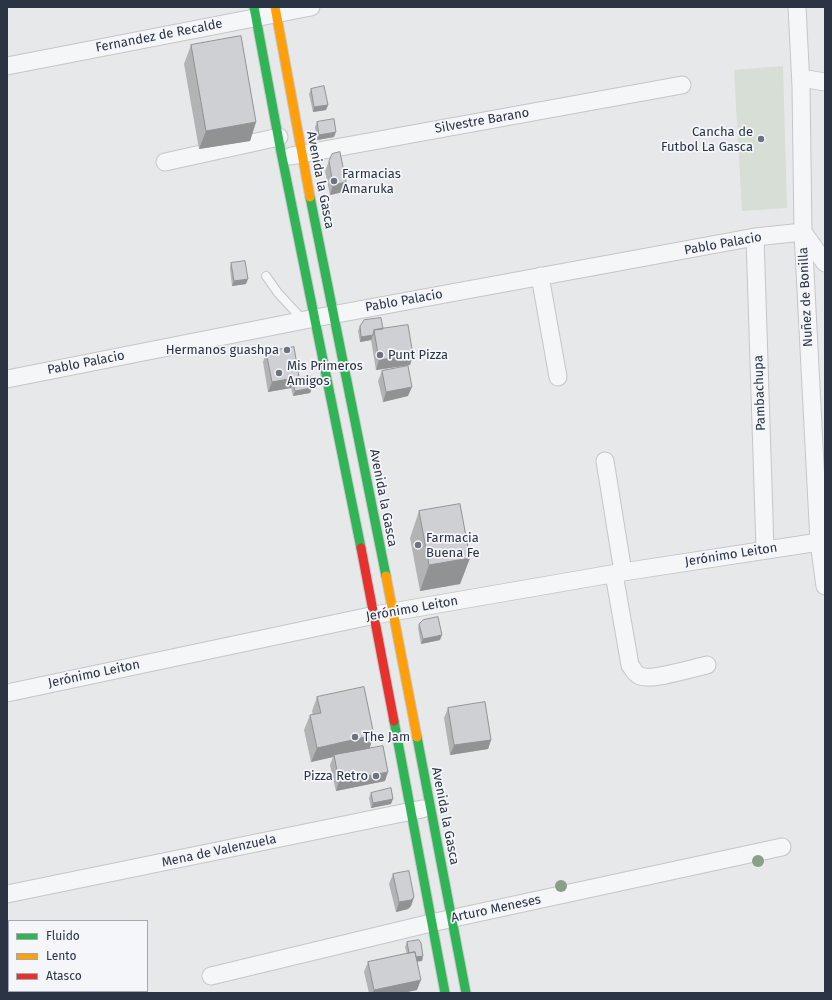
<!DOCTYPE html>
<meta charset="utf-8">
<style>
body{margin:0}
#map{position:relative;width:832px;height:1000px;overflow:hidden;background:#e6e8ea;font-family:"Fira Sans",sans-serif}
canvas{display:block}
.frame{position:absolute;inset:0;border:8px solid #2b3445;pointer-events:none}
.legend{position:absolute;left:8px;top:920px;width:140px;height:72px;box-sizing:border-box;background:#f4f6f9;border:1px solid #a4a8b1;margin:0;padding:5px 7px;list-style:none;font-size:12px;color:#2b3445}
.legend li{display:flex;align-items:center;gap:8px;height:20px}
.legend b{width:20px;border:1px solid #a4a8b1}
</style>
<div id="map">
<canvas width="832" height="1000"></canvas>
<div class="frame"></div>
<ul class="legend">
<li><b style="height:5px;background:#30b455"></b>Fluido</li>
<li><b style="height:5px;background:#ff9f0a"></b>Lento</li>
<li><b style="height:5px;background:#e5322d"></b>Atasco</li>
</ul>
</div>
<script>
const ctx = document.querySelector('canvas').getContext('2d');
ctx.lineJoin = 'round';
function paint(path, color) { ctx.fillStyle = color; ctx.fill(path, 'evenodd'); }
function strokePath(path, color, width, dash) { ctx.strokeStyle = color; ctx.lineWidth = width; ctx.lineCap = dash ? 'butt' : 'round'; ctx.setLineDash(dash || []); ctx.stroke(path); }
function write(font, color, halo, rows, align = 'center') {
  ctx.font = font + ' "Fira Sans",sans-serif'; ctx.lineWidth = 3.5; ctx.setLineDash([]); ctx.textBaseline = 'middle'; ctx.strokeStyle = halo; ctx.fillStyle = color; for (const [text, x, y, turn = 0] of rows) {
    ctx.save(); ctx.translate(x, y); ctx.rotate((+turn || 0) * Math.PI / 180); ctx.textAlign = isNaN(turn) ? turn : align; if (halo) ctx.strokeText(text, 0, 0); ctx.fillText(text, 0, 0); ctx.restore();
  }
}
const green = new Path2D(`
 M783 66 787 208 742 211 734 70Z`);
const lane = new Path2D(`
 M266 276 278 293 303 320`);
const street = new Path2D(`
 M797 7 801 86 803 232 819 542 825 586
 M7 66 311 7
 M801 78 825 82
 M291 156 682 85
 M165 162 279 137
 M803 232 825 263
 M755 237 765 549
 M540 276 558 377
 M7 379 315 318 755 237 803 232
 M605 461 623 572
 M614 574 630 665C633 669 635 674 640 676 652 681 693 668 707 665
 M7 693 375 615 623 572 819 542
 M7 894 422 809
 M7 961 9 963
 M211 976 431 923 782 847
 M39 991 41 993`);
const fast = new Path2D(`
 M254 7 281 152 361 548
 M310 197 386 576
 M394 721 445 993
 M417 737 466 993`);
const slow = new Path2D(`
 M275 7 310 197
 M386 576 417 737`);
const jam = new Path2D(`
 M361 548 394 721`);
const trees = [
 [758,861],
 [561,886]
];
const wall = new Path2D(`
 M191 45 256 122 250 141 199 149 184 64Z
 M311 89 328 105 326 110 313 112 309 94Z
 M317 122 334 137 317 140 315 127Z
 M329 161 343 192 330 195 325 171Z
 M231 263 246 284 232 286 230 268Z
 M360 326 383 329 413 355 410 365 376 370 371 340 360 342 358 331Z
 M266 352 299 378 312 388 310 393 293 396 291 388 268 392 263 362Z
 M382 371 408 396 383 402 378 381Z
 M419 511 470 558 460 584 420 591 410 538Z
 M419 624 440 640 421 644 418 628Z
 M317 697 374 735 369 748 385 781 336 791 330 765 333 757 311 762 304 730 310 715H313L312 711Z
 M448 708 491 740 488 749 450 755 444 718Z
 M371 793 391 804 371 808 369 798Z
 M393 874 414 897 411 906 408 909 396 912 389 884Z
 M407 942 423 956 422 961H417V990L402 993H369L364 972 368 962 407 954 405 947Z`);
const shadedWall = new Path2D(`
 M328 105 326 110 313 112 314 107Z
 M256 122 250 141 199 149 206 131Z
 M336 132 334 137 317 140 319 135Z
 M346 182 343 192 330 195 333 185Z
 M248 279 246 284 232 286 234 281Z
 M373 335 371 340 360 342 361 337Z
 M413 355 410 365 376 370 379 360Z
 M299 377 296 387 293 383 291 388 268 392 272 382Z
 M412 387 408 396 383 402 386 392Z
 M312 388 310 393 293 396 295 391Z
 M470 558 460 584 420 591 429 565Z
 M442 635 440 640 421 644 423 639Z
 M374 735 369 750 334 755 333 757 311 762 317 748Z
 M491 740 488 749 450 755 454 745Z
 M388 772 385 781 336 791 339 781Z
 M393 799 391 804 371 808 373 803Z
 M414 897 411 906 408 909 396 912 399 902Z
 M423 956 422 961 408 963 410 958Z
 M421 980 417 990 402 993H372L374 990Z`);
const building = new Path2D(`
 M241 36 256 122 206 131 191 45Z
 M324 86 328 105 314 107 311 89Z
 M334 119 336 132 319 135 317 122Z
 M340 152 346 182 333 185 329 161 332 154Z
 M245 261 248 279 234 281 231 263Z
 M381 318 383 329 374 330 373 335 361 337 360 326 364 320Z
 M408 325 413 355 379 360 374 330Z
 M294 347 299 377 272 382 266 352Z
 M408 366 412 387 386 392 382 371Z
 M310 376 312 388 295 391 293 383 298 382 299 378Z
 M460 504 470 558 429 565 419 511Z
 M438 617 442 635 423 639 419 624 423 620Z
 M364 687 374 735 317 748 310 715 321 713 317 697Z
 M485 702 491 740 454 745 448 708Z
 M383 746 388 772 339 781 334 755Z
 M391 788 393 799 373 803 371 793Z
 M409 871 414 897 411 900 399 902 393 874Z
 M419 940 421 943 423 956 416 957 415 952 409 953 407 942Z
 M415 952 421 980 374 990 368 962Z`);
const markers = [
 [761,139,4,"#6c737f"],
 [334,181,4,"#6c737f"],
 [287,350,4,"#6c737f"],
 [380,355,4,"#6c737f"],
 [279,373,4,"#6c737f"],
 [418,545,4,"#6c737f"],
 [355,737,4,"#6c737f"],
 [376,776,4,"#6c737f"]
];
const streetNames = [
 ["Fernandez de Recalde",159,36,-11],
 ["Silvestre Barano",482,121,-10],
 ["Avenida la Gasca",320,180,79],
 ["Pablo Palacio",723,244,-10],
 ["Nuñez de Bonilla",806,297,-93],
 ["Pablo Palacio",404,301,-10],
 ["Pablo Palacio",86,363,-11],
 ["Pambachupa",760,393,-92],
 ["Avenida la Gasca",383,498,79],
 ["Jerónimo Leiton",731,555,-9],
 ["Jerónimo Leiton",412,609,-10],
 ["Jerónimo Leiton",94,674,-12],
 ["Avenida la Gasca",445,816,79],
 ["Mena de Valenzuela",219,851,-12],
 ["Arturo Meneses",496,909,-12]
];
const poiNames = [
 ["Cancha de",753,132,"right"],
 ["Futbol La Gasca",753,147,"right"],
 ["Farmacias",342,174],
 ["Amaruka",342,189],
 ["Hermanos guashpa",279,350,"right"],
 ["Punt Pizza",388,355],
 ["Mis Primeros",287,366],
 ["Amigos",287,381],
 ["Farmacia",426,538],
 ["Buena Fe",426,553],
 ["The Jam",363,737],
 ["Pizza Retro",368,776,"right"]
];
paint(green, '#d6ded6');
strokePath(lane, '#c4c6c8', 10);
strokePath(street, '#c4c6c8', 19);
strokePath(fast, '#c4c6c8', 11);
strokePath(slow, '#c4c6c8', 11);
strokePath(jam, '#c4c6c8', 11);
strokePath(lane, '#f5f6f7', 8);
strokePath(street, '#f5f6f7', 17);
strokePath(fast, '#30b455', 9);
strokePath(slow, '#ff9f0a', 9);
strokePath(jam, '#e5322d', 9);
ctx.fillStyle = '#8a9e88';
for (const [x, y] of trees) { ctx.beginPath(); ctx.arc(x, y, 6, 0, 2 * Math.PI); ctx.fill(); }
paint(wall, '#b1b3b5');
paint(shadedWall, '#909294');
paint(building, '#ced0d3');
strokePath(building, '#909294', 1);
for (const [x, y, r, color] of markers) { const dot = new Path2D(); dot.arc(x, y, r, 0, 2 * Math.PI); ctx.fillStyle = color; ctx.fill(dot); strokePath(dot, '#f4f6f9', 1.5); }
write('13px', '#2b3445', '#f4f6f9', streetNames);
write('13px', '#2b3445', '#f4f6f9', poiNames, 'left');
</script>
